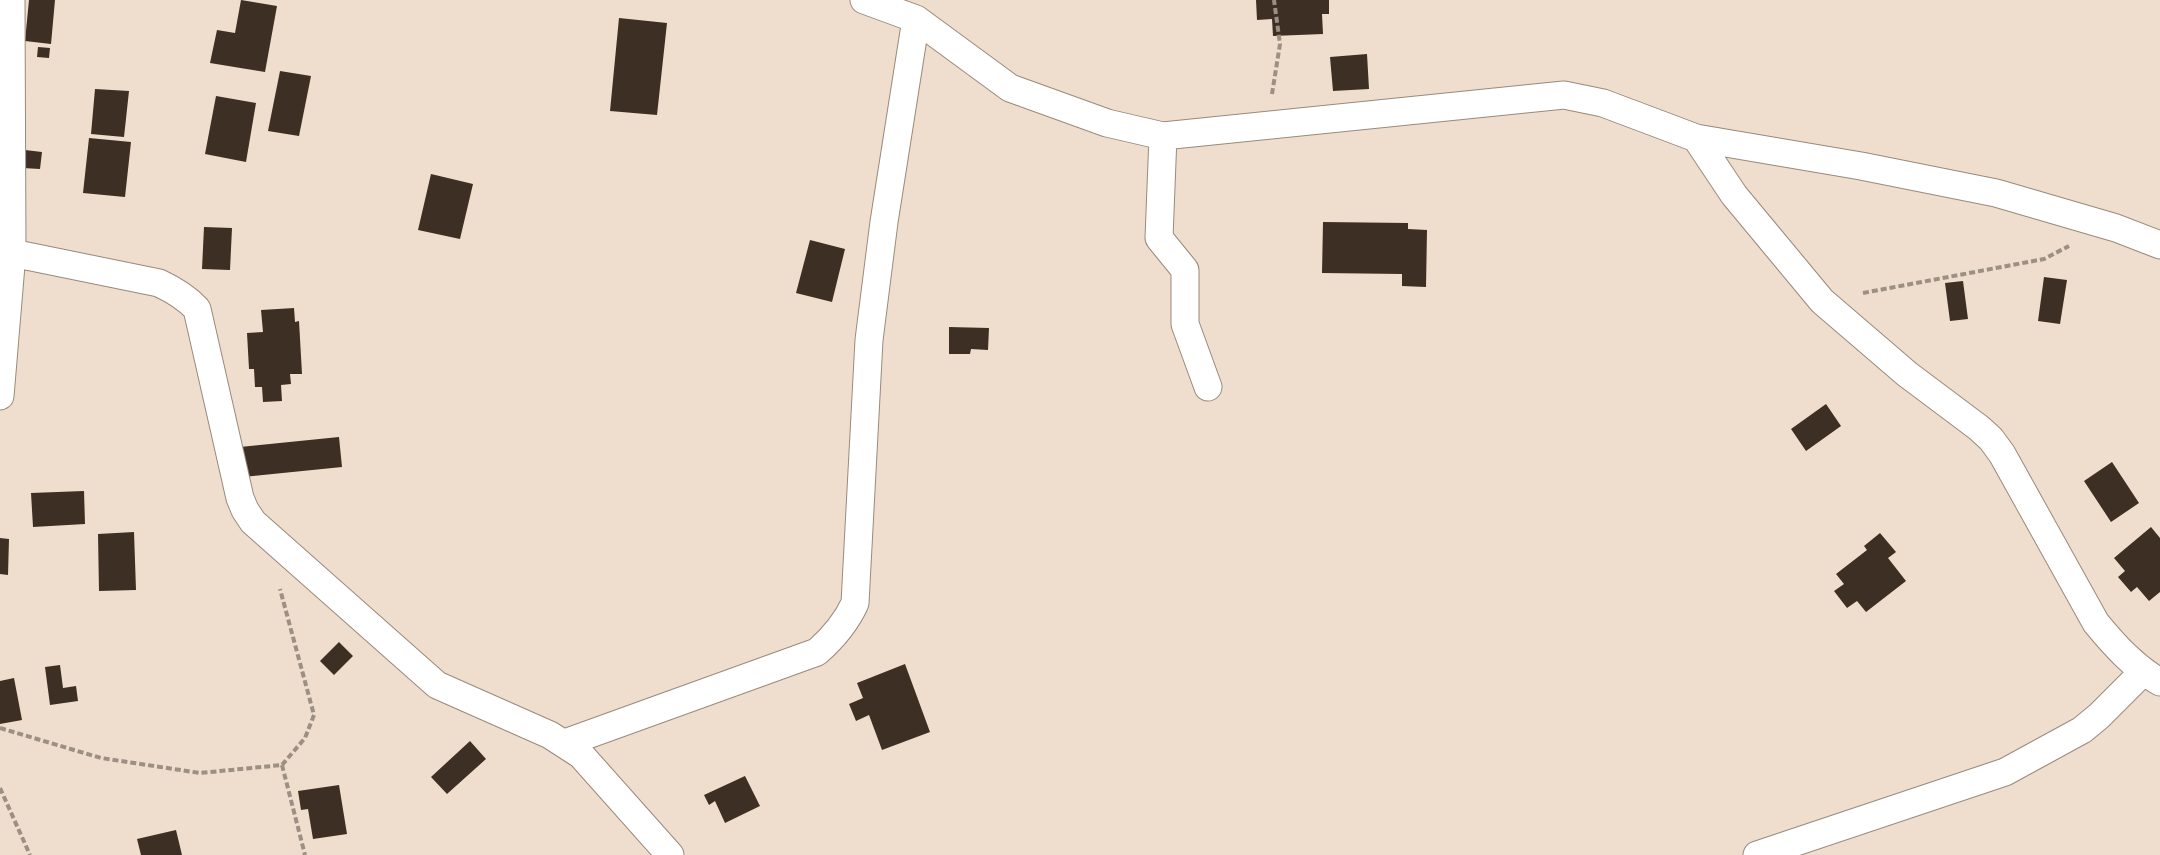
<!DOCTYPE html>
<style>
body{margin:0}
canvas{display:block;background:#efddcd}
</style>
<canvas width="2160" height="855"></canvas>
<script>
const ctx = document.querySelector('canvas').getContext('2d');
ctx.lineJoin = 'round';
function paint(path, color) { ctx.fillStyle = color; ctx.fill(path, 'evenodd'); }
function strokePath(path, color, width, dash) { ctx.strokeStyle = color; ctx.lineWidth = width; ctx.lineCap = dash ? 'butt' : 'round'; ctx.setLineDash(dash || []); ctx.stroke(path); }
const building = new Path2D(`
 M29 0H55L51 44 25 41Z
 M241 0 277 6 265 72 210 63 217 30 235 33Z
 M1256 0H1329V14H1322L1323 34 1273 36 1272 19 1257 20Z
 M619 18 667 23 657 115 610 111Z
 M38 47 50 48 49 58 37 57Z
 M1367 54 1369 89 1333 91 1330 57Z
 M280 71 311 76 299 136 268 131Z
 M95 89 129 91 124 137 91 134Z
 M216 96 256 103 246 162 205 154Z
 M89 138 131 142 125 197 83 193Z
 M25 150 42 152 40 169 23 168Z
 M431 174 473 184 460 239 418 230Z
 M1323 222 1408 223V229L1427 230 1426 287 1402 286V274L1322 273Z
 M204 227 232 228 230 270 202 269Z
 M810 240 845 249 832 302 796 293Z
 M2044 277 2067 280 2060 324 2038 321Z
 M1963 281 1968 319 1950 321 1945 283Z
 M294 308 295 322 299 321 302 374H290L291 384 281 385 282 401 263 402 262 387H255L254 369H249L247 333 263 332 261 310Z
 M949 327 989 328 988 350 971 349 970 354H949Z
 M1826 404 1841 426 1806 451 1791 429Z
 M339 437 342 467 243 477 240 447Z
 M2112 462 2139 503 2111 522 2084 481Z
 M84 491 85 524 33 527 31 493Z
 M2151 527 2160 538V592L2149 601 2137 587 2131 592 2118 577 2125 571 2114 558Z
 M134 532 136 590 99 591 98 534Z
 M1880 533 1896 552 1888 558 1906 581 1866 612 1857 601 1847 608 1834 591 1844 584 1836 574 1867 550 1864 546Z
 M0 538 9 539 8 575 0 574Z
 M339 642 353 656 334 675 320 661Z
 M905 664 930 732 882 750 869 715 856 721 849 704 863 698 857 683Z
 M60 665 63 688 76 686 78 701 50 705 45 667Z
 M14 678 22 720 0 724V681Z
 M470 741 486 759 447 794 431 777Z
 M745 776 760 806 725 823 715 801 709 805 704 795Z
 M339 785 347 834 313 839 308 809 301 810 298 791Z
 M176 830 182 855H141L137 839Z`);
const path = new Path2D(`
 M1272 94 1280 44 1274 0
 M1863 293 2044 259 2069 246
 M0 728 101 758 200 773 282 765 305 738 314 715 280 589
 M282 765 305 855
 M0 788 30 855`);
const minor = new Path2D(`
 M864 0 916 19 1010 88 1107 123 1163 136 1564 95 1603 103 1696 138 1861 166 1996 193 2116 228 2160 245
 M1163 136 1159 238 1185 270V324L1208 387
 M1696 138 1734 195 1822 301 1907 374 1979 428 1991 439 2002 454 2096 623C2115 646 2134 667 2160 682
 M12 253 159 283C174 290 186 297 197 309L240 498 245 510 253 522 437 685 550 735 581 755 670 855
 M0 396 12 253 11 0
 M565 743 817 652C834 637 846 623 855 603L869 340 884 222 916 19
 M1757 855 2005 772 2082 730 2099 716 2143 672`);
paint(building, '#3d2f23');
strokePath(minor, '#9a8a7b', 29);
strokePath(path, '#9c8f83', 4, [6, 3]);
strokePath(minor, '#fff', 27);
</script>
